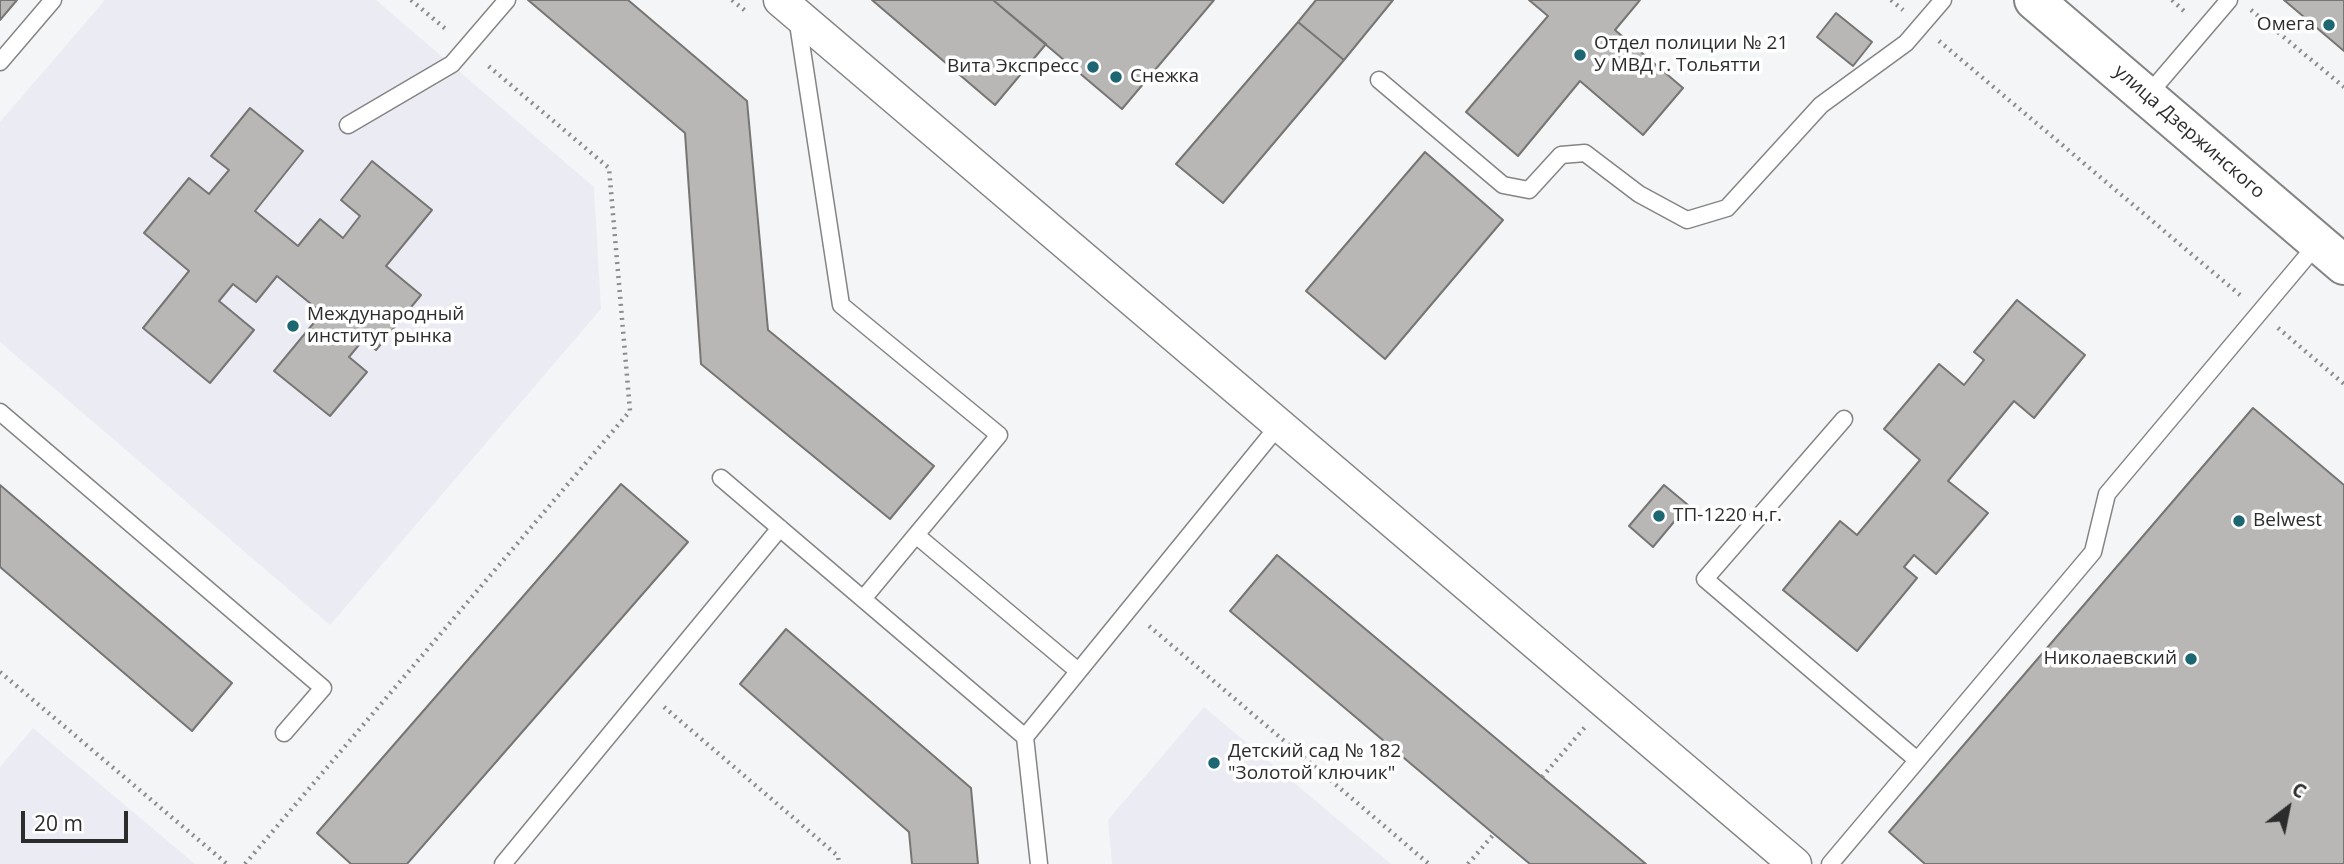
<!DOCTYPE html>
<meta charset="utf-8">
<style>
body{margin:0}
#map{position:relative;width:2344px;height:864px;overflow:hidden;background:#f4f5f6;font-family:"Open Sans",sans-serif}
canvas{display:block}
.north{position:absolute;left:2253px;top:773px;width:70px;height:70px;-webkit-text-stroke:5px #fff;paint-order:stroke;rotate:32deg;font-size:19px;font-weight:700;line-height:28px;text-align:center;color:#2c2c2c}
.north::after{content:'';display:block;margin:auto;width:24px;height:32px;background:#2c2c2c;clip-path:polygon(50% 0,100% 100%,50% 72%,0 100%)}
.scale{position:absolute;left:21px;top:811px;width:107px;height:32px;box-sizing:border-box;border:4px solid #2c2c2c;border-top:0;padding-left:9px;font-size:21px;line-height:24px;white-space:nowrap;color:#2c2c2c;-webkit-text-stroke:5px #fff;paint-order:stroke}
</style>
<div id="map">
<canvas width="2344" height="864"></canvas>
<div class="north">С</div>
<div class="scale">20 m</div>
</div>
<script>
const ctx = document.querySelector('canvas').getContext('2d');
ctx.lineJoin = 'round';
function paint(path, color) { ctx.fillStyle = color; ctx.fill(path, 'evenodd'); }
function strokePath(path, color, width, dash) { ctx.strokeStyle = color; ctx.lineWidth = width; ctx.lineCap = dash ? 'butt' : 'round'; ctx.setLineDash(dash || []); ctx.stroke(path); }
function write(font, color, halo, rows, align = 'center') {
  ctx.font = font + ' "Open Sans",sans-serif'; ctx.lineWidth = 7; ctx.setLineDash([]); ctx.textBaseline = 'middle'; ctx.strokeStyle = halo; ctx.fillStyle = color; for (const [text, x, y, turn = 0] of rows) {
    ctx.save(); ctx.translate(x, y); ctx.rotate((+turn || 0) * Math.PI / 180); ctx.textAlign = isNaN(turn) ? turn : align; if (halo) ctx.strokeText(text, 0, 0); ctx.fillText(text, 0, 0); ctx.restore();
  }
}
const built = new Path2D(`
 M105 0H376L594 187 601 309 330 625 0 342V122Z
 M1204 707 1391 864H1392H1112L1108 820Z
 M33 728 195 864H0V767Z`);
const building = new Path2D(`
 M0 0H17L0 20Z
 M528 0H628L747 101 768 330 934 466 890 519 701 364 685 133Z
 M872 0H993L1046 44 995 105Z
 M993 0H1214L1122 109Z
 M1316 0H1393L1344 60 1298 22Z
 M1529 0H1640L1615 30 1683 88 1643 135 1580 81 1518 156 1466 112 1548 16Z
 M2284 0H2344V51Z
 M1836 13 1872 42 1853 66 1817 37Z
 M1298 22 1344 60 1223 203 1176 164Z
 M250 108 303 151 255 211 298 246 320 219 343 238 360 216 341 200 372 161 432 210 386 266 421 295 376 350 363 340 349 357 367 372 330 416 274 371 322 313 277 276 256 302 233 284 219 301 254 330 210 383 143 328 189 271 144 233 189 178 209 194 229 170 211 156Z
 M1425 152 1503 220 1385 359 1306 291Z
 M2017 300 2085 355 2034 418 2014 401 1948 481 1988 513 1936 574 1914 555 1904 567 1917 578 1857 651 1783 590 1840 521 1857 535 1920 460 1884 429 1939 364 1964 385 1984 360 1974 352Z
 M2253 408 2344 485V864H1925L1889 832Z
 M621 484 688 542 407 864H351L317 833Z
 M0 485 232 683 192 731 0 567Z
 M1664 485 1688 505 1653 547 1629 526Z
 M1277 555 1542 777 1646 864H1530L1494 834 1230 611Z
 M786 629 971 788 978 864H912L909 832 740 684Z`);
const path = new Path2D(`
 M411 0 448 31
 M732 0 748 13
 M1891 0 1903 10
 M2172 0 2185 12
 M2251 10 2344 87
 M1939 41 2240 295
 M2278 328 2344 384
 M1149 626 1429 864
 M0 672 227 864
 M664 707 838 856 839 864
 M1542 777 1585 727
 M245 864 630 411 609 168 486 64
 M1468 864 1494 834`);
const lane = new Path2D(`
 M797 17 841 305 999 435 916 535 1078 671
 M0 62 53 0
 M1379 80 1503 185 1529 190 1561 155 1585 153 1639 194 1687 220 1727 208 1821 105 1906 43 1943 0
 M2147 96 2229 0
 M348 125 452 64 507 0
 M0 412 323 688 284 733
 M1844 419 1705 579 1917 760
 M721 478 1025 737 1039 864
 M863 599 916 535
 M1025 737 1279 425
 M503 864 780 528
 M1830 864 2093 552 2107 494 2318 243`);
const street = new Path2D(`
 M780 0 1795 864`);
const secondary = new Path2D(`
 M2034 0 2344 265`);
const markers = [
 [2329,25,7,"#1c6772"],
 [1580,55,7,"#1c6772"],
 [1093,67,7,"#1c6772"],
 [1116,77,7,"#1c6772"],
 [293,326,7,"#1c6772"],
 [1659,516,7,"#1c6772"],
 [2239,521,7,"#1c6772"],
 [2191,659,7,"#1c6772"],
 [1214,763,7,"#1c6772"]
];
const poiNames = [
 ["Омега",2315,25,"right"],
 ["Отдел полиции № 21",1594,44],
 ["У МВД г. Тольятти",1594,66],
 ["Вита Экспресс",1079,67,"right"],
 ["Снежка",1130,77],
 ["Международный",307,315],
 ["институт рынка",307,337],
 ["ТП-1220 н.г.",1673,516],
 ["Belwest",2253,521],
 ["Николаевский",2177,659,"right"],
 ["Детский сад № 182",1228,752],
 ["\"Золотой ключик\"",1228,774]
];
const streetNames = [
 ["улица Дзержинского",2189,132,41]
];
paint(built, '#ebebf4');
paint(building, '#b8b7b6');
strokePath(building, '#767574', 2);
strokePath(lane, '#848485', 19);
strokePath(street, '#848485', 35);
strokePath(secondary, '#848485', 42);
strokePath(path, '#8c8c8d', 4.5, [2, 5]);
strokePath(lane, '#fff', 16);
strokePath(street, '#fff', 32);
strokePath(secondary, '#fff', 38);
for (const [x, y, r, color] of markers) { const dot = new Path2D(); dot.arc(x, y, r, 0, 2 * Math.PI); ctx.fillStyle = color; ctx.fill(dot); strokePath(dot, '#fff', 2.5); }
write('19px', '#2c2c2c', '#fff', poiNames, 'left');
write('19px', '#2c2c2c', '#fff', streetNames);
</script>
